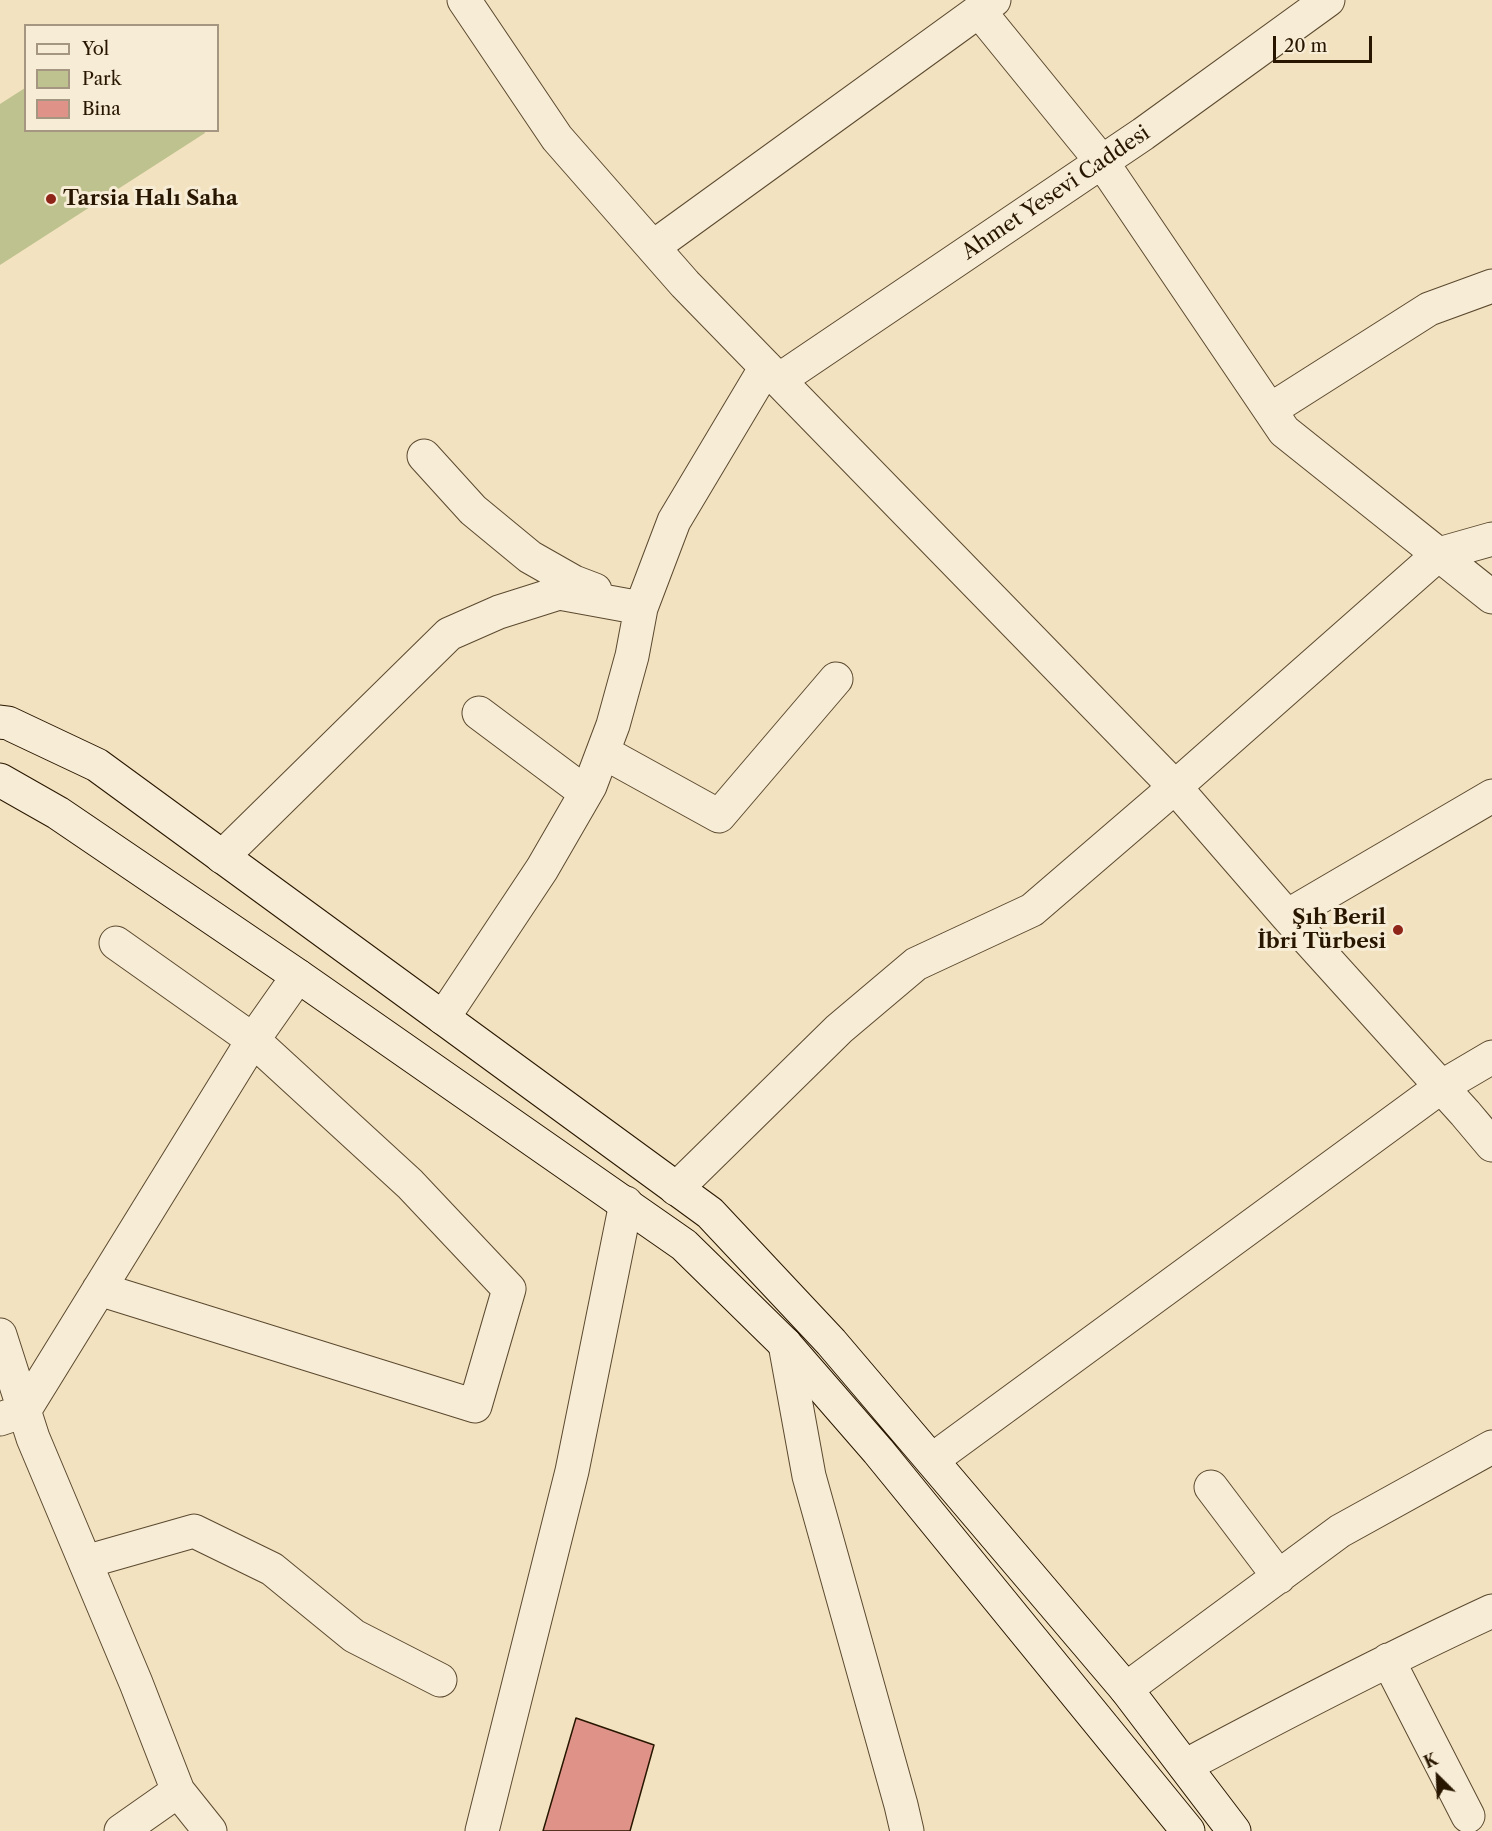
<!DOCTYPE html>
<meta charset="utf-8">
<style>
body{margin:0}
#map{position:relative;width:1492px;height:1831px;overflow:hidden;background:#f3e2bf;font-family:"Libre Caslon Text",serif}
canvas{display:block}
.legend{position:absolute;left:24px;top:24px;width:195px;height:108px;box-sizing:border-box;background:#f7ecd5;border:2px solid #a49680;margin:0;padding:8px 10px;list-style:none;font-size:18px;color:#281600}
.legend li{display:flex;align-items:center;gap:12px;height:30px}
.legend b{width:30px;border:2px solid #a49680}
.north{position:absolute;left:1408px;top:1747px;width:60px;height:60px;-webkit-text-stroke:4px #f7ecd5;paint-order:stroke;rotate:336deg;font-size:16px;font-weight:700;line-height:24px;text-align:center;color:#281600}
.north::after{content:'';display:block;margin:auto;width:21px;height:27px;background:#281600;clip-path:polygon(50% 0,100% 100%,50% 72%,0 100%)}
.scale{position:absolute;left:1273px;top:36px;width:99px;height:27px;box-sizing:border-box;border:3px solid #281600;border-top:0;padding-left:8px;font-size:18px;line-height:21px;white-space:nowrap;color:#281600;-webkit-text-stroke:4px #f7ecd5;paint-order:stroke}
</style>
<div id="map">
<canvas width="1492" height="1831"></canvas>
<ul class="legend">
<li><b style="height:8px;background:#f7ecd5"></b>Yol</li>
<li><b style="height:16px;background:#bec28f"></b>Park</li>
<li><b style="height:16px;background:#df9388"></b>Bina</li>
</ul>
<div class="north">K</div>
<div class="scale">20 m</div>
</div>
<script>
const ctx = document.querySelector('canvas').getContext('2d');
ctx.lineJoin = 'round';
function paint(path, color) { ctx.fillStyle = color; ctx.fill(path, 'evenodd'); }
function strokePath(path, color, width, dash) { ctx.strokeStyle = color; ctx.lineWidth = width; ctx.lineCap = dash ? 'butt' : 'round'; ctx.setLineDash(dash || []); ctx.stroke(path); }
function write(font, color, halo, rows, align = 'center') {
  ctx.font = font + ' "Libre Caslon Text",serif'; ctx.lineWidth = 6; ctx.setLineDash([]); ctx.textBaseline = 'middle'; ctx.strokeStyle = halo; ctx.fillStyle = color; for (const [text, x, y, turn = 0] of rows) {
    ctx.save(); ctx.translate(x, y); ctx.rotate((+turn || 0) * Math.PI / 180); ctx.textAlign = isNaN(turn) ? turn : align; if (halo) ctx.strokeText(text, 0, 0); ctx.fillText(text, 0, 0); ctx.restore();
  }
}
const green = new Path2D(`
 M25 88 26 130H204L205 133 0 265V104Z`);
const building = new Path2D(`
 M576 1718 654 1745 630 1831H543Z`);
const street = new Path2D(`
 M464 0 557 138 685 284 1175 787 1287 916 1465 1113 1492 1145
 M979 11 1102 162 1284 431 1492 597
 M653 247 994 0
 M779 380 1143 134 1328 0
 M1270 410 1429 309 1492 286
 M424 456 473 510 530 557 574 582 595 590
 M479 713 586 793
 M603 752 719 816 836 679
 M222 857 449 634 499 612 559 593 641 608
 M1287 916 1492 796
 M443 1018 542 869 590 786 613 725 632 656 641 608 674 521 766 367
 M676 1189 839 1029 916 964 1032 910 1175 787 1439 554 1492 539
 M99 1289 475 1406 509 1289 410 1184 253 1040 116 943
 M0 1335 33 1438 136 1683 178 1791 210 1831
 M785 1344 809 1476 901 1805 907 1831
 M0 1419 24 1411 253 1040 298 976
 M932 1460 1441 1087 1492 1057
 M1211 1487 1279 1577
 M85 1562 194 1531 272 1569 354 1636 440 1680
 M1388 1660 1468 1816
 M1126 1689 1340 1531 1492 1447
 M1185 1766C1286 1712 1388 1659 1492 1611
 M121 1831 178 1791
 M482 1831 572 1471 626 1203`);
const secondary = new Path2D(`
 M0 722 8 723 97 765 710 1213 831 1342 1126 1689 1234 1831
 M0 780 58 813 298 976 684 1245 785 1344 878 1451 1188 1831`);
const markers = [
 [51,199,6,"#8f2418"],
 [1398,930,6,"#8f2418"]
];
const streetNames = [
 ["Ahmet Yesevi Caddesi",1056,193,-34]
];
const poiNames = [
 ["Tarsia Halı Saha",63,199],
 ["Şıh Beril",1386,918,"right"],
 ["İbri Türbesi",1386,942,"right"]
];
paint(green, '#bec28f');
paint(building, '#df9388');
strokePath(building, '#281600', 1.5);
strokePath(street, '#5b4930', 35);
strokePath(secondary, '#281600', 35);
strokePath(street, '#f7ecd5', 33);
strokePath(secondary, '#f7ecd5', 33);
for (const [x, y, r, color] of markers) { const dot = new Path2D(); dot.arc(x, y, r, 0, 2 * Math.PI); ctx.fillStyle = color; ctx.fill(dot); strokePath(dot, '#f7ecd5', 2); }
write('21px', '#281600', '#f7ecd5', streetNames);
write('bold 21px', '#281600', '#f7ecd5', poiNames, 'left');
</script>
